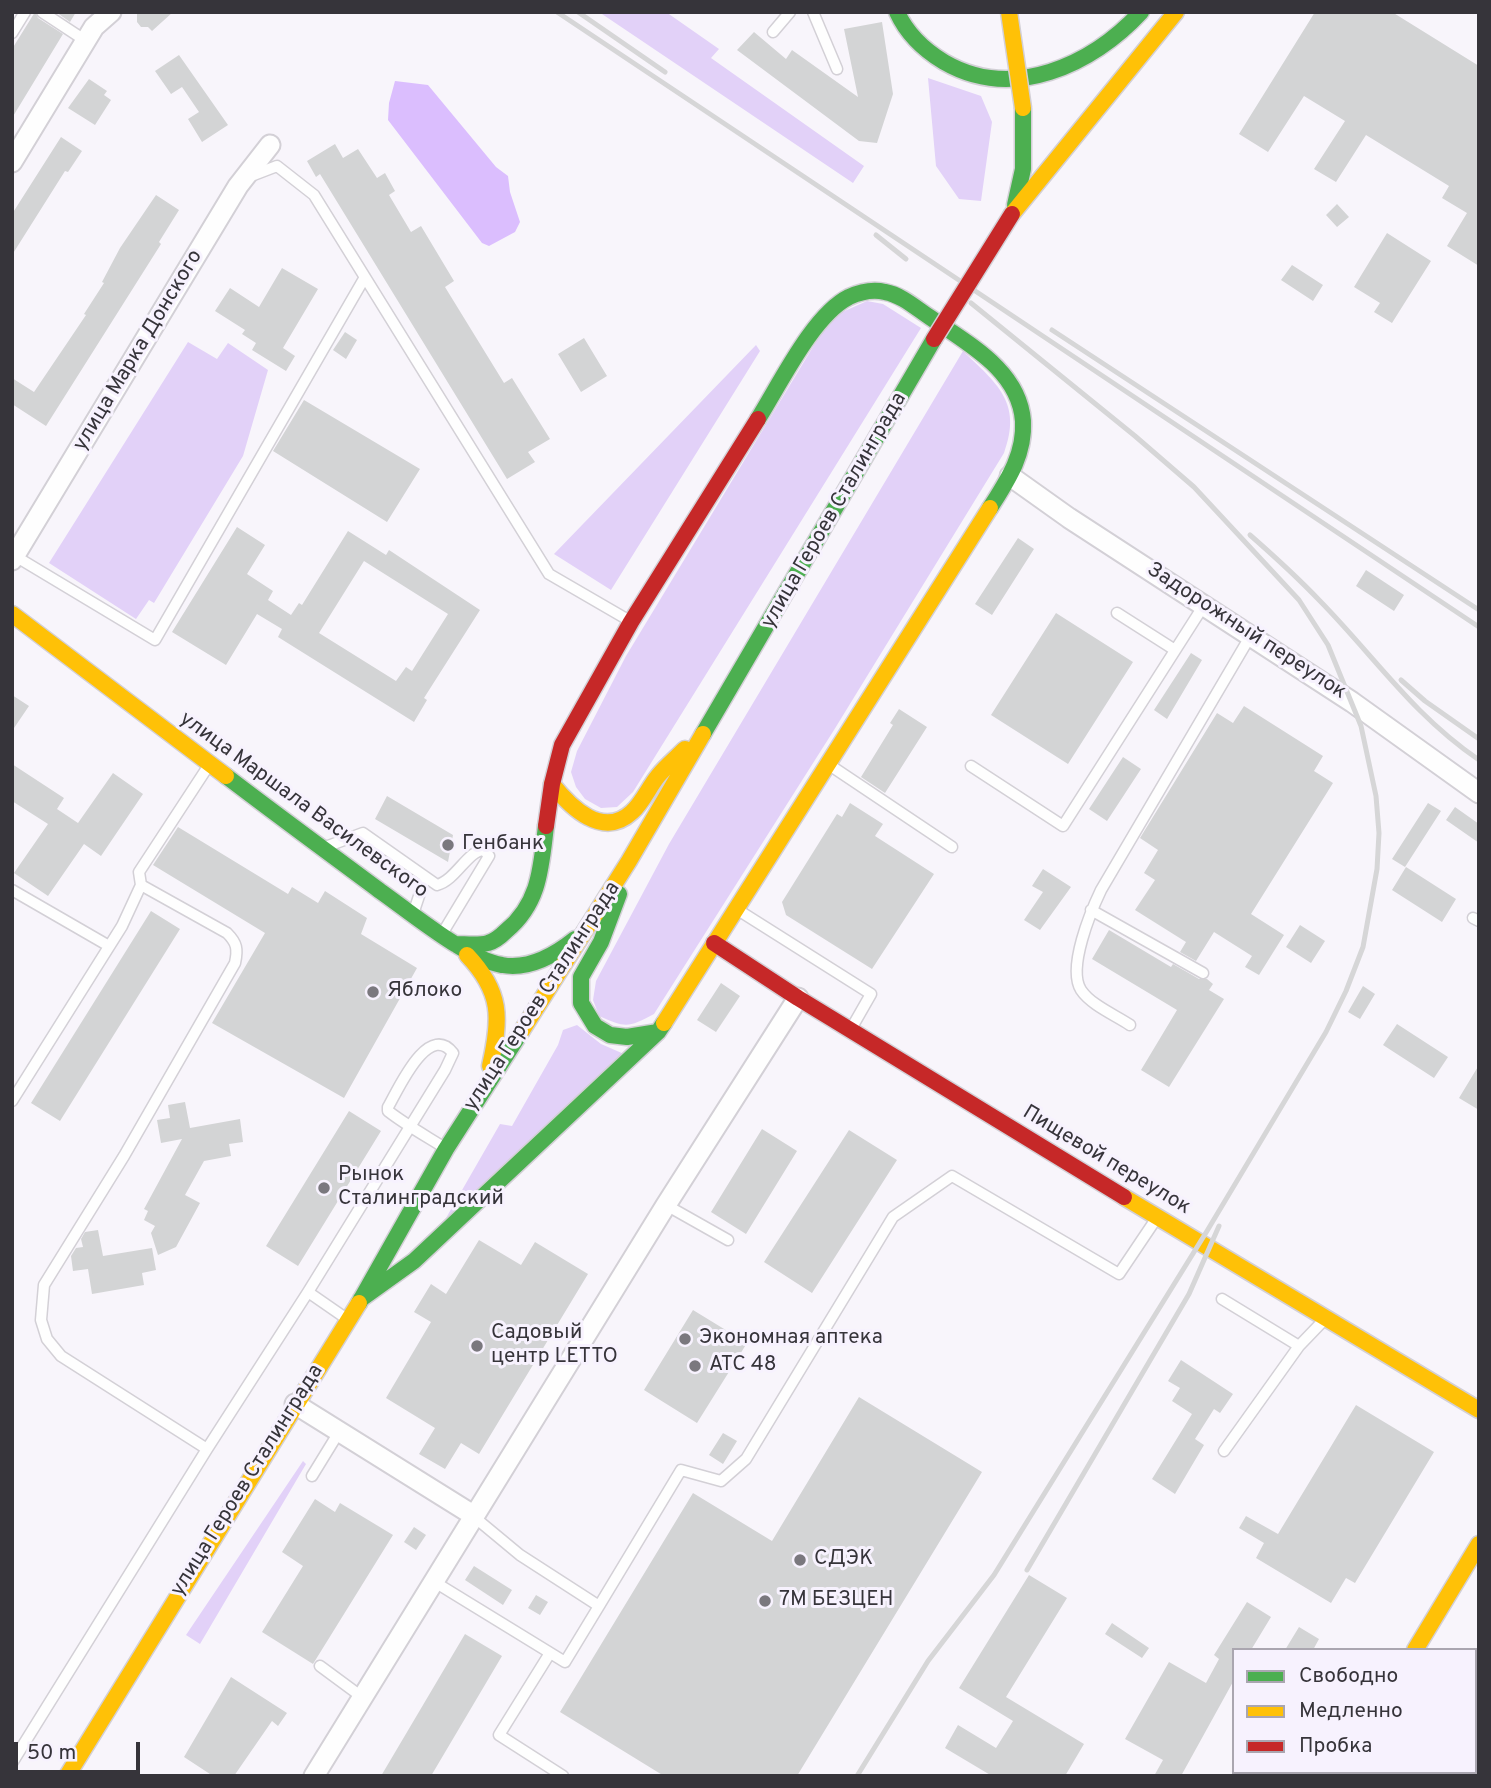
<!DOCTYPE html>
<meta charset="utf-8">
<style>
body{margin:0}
#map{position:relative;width:1491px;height:1788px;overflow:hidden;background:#f8f5fb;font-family:Overpass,sans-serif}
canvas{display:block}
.frame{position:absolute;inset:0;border:14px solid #36343a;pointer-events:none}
.legend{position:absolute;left:1232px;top:1648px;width:245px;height:126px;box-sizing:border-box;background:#f7f2fe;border:2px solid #aaa6b0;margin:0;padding:9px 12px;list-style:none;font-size:21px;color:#36343a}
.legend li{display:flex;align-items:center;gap:14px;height:35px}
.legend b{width:35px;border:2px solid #aaa6b0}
.scale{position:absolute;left:14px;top:1742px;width:126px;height:32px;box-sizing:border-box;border:4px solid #36343a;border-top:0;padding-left:9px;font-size:21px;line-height:24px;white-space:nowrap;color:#36343a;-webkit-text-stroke:5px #f7f2fe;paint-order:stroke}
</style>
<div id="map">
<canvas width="1491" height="1788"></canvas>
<div class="frame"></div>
<ul class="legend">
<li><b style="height:9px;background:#4caf50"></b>Свободно</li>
<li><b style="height:9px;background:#ffc107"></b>Медленно</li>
<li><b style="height:9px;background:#c62828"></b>Пробка</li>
</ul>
<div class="scale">50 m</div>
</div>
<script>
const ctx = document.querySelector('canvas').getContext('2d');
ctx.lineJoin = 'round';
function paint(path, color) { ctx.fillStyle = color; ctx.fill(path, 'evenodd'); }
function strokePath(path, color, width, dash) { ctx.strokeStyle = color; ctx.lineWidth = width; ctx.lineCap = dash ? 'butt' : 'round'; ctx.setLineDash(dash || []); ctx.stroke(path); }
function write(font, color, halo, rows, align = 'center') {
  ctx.font = font + ' Overpass,sans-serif'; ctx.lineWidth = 6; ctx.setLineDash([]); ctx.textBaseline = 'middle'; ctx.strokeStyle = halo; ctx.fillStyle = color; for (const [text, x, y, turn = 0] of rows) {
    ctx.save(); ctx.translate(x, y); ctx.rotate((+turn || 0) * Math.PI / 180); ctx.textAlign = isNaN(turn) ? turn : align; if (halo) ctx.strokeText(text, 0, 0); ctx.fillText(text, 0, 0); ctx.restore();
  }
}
const green = new Path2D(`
 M599 12H666L719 49 711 58 864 166 853 183Z
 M928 78 981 96 992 122 981 201 959 199 936 166Z
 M867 301 883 304 921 328 633 792 617 807 601 808 585 799 576 787 571 772 577 751 626 656 831 317Z
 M188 342 217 359 228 343 268 370 243 456 154 603 149 600 136 619 49 563Z
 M756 345 760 351 611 590 554 554Z
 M963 351C996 383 1023 402 1004 453L834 730 654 1014C628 1028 626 1028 599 1016L593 1000 596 981 669 844Z
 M577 1025 601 1044 624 1054 446 1218 500 1124 512 1126 558 1045 563 1030Z
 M303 1461 306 1464 200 1644 186 1635Z`);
const water = new Path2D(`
 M395 81 428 85 496 167 508 176 510 192 520 222 515 232 489 246 482 243 388 120 389 103Z`);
const building = new Path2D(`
 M35 12 38 18 63 34 12 118V49Z
 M56 12H76L70 22Z
 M137 12H173L152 31 148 27H141L137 22Z
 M1315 12H1392L1479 66V266L1447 246 1467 213 1442 198 1449 186 1366 135 1336 182 1314 169 1345 121 1304 96 1268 152 1239 134Z
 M882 22 893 94 877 143 859 141 737 50 754 32 786 59 792 50 858 97 844 29Z
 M179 55 228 125 202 142 188 119 199 112 182 87 171 94 155 71Z
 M89 79 107 91 104 95 111 100 95 125 68 108Z
 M61 137 82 151 68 172 65 171 12 255V214Z
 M335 144 343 158 358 149 377 178 385 173 395 191 389 195 411 232 421 226 454 281 445 287 504 383 512 378 550 439 528 452 535 462 507 479 320 174 316 177 307 161Z
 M156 195 179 210 159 242 161 244 46 426 12 404V378L34 392 86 315 84 314 104 283 102 282 120 248Z
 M1337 204 1349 217 1337 227 1326 215Z
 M1387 233 1431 261 1392 323 1374 312 1380 303 1354 287Z
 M1292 265 1323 285 1313 301 1281 280Z
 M282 268 318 289 283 348 295 356 286 371 252 350 256 343 242 334 245 330 215 311 230 288 259 307Z
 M345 332 357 340 346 359 333 350Z
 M584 338 607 376 581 392 558 354Z
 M304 400 420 469 387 522 273 451Z
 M237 527 265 545 247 574 273 591 268 600 291 615 299 603 302 605 348 531 386 555 389 550 480 610 424 698 427 700 414 722 278 637 282 629 257 614 226 665 172 632ZM364 561 448 614 412 671 406 667 396 681 319 633Z
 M1018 538 1034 549 992 615 975 604Z
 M1366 570 1404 595 1394 611 1356 586Z
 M1056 613 1133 662 1068 764 991 715Z
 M1191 653 1202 660 1167 719 1154 710Z
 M12 695 29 706 12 731Z
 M1244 706 1323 756 1314 771 1333 783 1251 914 1284 935 1259 975 1245 967 1252 956 1214 932 1196 961 1180 952 1186 942 1135 910 1155 880 1144 873 1158 850 1140 838 1217 713 1233 723Z
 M899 709 927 727 885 793 861 777 893 725 890 723Z
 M1123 757 1141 769 1107 821 1089 809Z
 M12 764 64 798 57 809 78 823 113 773 143 794 101 856 84 844 48 896 14 873 48 824 12 801Z
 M387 796 453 835 448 862 375 819Z
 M850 803 883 824 875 836 934 874 872 969 786 915 782 902 837 814 842 817Z
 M1428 803 1441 811 1405 867 1392 859Z
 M1455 807 1479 824V843L1446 820Z
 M178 827 288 894 292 887 318 903 325 891 367 918 361 934 417 968 344 1098 212 1023 265 933 153 865Z
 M1406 867 1456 899 1442 922 1392 890Z
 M1043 869 1071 887 1040 930 1024 920 1043 892 1032 886Z
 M151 911 180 929 60 1121 31 1103Z
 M1300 925 1325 941 1311 963 1286 947Z
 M1109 930 1171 967 1173 964 1199 979H1207L1213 984 1209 990 1224 999 1169 1087 1141 1070 1177 1010 1092 959Z
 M721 983 740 996 716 1032 697 1020Z
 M1363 986 1375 994 1360 1019 1348 1012Z
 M1397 1024 1448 1057 1434 1078 1383 1045Z
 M1479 1065V1110L1459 1098Z
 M185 1102 190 1128 240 1119 243 1142 229 1144 231 1156 204 1161 185 1195 200 1203 176 1247 158 1255 151 1233 155 1226 144 1220 148 1211 144 1209 182 1139 161 1143 157 1120 170 1118 168 1105Z
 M349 1111 381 1131 298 1266 266 1246Z
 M762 1129 797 1151 746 1234 711 1212Z
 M849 1130 897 1160 812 1293 764 1262Z
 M98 1230 103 1256 152 1248 156 1270 142 1273 144 1285 92 1294 88 1269 73 1271 71 1256 76 1248 83 1247 81 1239 85 1232Z
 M479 1240 521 1265 535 1242 588 1274 479 1454 461 1443 445 1469 419 1454 435 1428 386 1398 431 1322 414 1312 431 1284 446 1294Z
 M693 1310 747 1343 697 1423 644 1390Z
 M1181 1360 1233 1394 1220 1413 1214 1409 1195 1439 1204 1445 1175 1494 1152 1479 1192 1414 1172 1401 1180 1388 1168 1381Z
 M859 1397 982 1472 797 1776H664L560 1712 693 1493 772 1541Z
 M1356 1405 1434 1452 1355 1583 1346 1578 1331 1603 1256 1558 1264 1543 1239 1528 1246 1516 1278 1534Z
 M723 1433 737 1441 723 1464 709 1455Z
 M315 1499 335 1512 340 1503 393 1535 313 1664 262 1632 303 1566 282 1552Z
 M414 1527 426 1535 416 1550 404 1542Z
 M474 1566 512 1590 503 1605 465 1580Z
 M1029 1575 1067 1598 1006 1697 1084 1744 1065 1776H992L945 1748 958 1725 996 1748 1013 1721 959 1688Z
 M536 1595 548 1602 540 1615 528 1608Z
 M1247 1602 1271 1617 1251 1650H1234V1680L1181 1776H1154L1163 1760 1125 1739 1169 1662 1206 1683 1219 1659 1214 1655Z
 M1112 1623 1149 1648 1142 1658 1105 1634Z
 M1299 1627 1319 1639 1313 1650H1285Z
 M465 1634 502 1656 431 1776H381Z
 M231 1677 287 1713 278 1726 272 1721 234 1776H213L184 1757Z`);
const lane = new Path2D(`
 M42 12 86 41
 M813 12 837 69
 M773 32 790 12
 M12 33 25 12
 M251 176 277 166 314 195 549 574 630 621
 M15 556 155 640 365 277
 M1117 613 1175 650
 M828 764 952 847
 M971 766 1063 826 1204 605
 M328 846 363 833 437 885C456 880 468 850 484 850L489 856 442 934
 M141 885 227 933C237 943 238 949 235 963L124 1156 44 1285 41 1320 47 1339 61 1356 207 1449
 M12 890 109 946
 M738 910 871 994 851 1029
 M1091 910 1203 973
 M413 914 425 878
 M1473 918 1479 921
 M1130 1025C1115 1015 1091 1005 1081 990 1067 968 1091 911 1101 890L1251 635
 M12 1101 122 926 141 885 139 872 209 765
 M666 1205 728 1240
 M308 1292 347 1319
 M1222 1299 1299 1346
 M1224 1451 1299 1346 1324 1320
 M312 1476 339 1432
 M473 1516 520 1555 599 1606 681 1470 721 1481 746 1459 893 1217 952 1176 1119 1274 1156 1219
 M433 1581 565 1662 599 1606
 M550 1653 499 1735 563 1776
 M320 1666 362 1697
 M1475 1744 1479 1746
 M12 1763 207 1449 308 1292 445 1070 453 1053C428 1021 398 1090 388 1107V1111C406 1125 426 1136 445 1148`);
const street = new Path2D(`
 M12 162 94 27 111 12
 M1010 476 1069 518 1352 702 1479 793
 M12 560 238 186 270 145
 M295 1404 473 1515
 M314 1776 666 1205 798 998`);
const fast = new Path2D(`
 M897 12C907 34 924 50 944 62 1013 102 1092 65 1141 12
 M1015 205 1023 169V108
 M758 419C780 384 813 315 849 297 860 292 873 289 885 292 902 295 917 309 931 318 968 344 1019 370 1023 421 1025 455 1007 481 990 508
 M703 734 934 339
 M226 776C277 815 329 853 380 891 410 912 468 960 502 965 529 970 555 955 575 939
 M619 894 601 942 581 977V1003L595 1026 610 1035 627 1037 658 1032
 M455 944C465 944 479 946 488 943 495 941 501 936 506 931 540 903 541 867 546 826
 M361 1299 414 1261 658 1032 664 1023
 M359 1303 446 1149 521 1032`);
const slow = new Path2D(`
 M1012 214 1176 12
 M12 614 226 776
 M552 784C571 808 603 839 632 812 643 802 649 787 658 776 666 766 676 758 685 749
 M467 955C502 992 501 1018 490 1066
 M664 1023 990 508
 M521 1032 629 861 703 734
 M1124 1197 1479 1410
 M1415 1650 1479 1544
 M67 1776 359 1303
 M1338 1776 1340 1772`);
const jam = new Path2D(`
 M546 826 552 784 562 745 631 622 758 419
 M714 943 798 998 1124 1197`);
const rail = new Path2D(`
 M557 12 1479 627
 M578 12 665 72
 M876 235 906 259
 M1052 330 1479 610
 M1250 535C1274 556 1298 578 1320 601 1374 656 1413 715 1479 760
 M1401 680 1425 701 1479 739
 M1027 1570 1189 1294 1219 1226
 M857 1776 928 1661 994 1575 1207 1231 1326 1032 1346 991 1363 947 1377 869 1379 833 1376 796 1361 726 1328 645 1299 600 1194 487 1135 436 971 303`);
const slowBridge = new Path2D(`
 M1009 12 1023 108`);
const jamBridge = new Path2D(`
 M934 339 1012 214`);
const markers = [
 [448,845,7,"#7a787e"],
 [373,992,7,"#7a787e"],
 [324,1188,7,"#7a787e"],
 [685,1339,7,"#7a787e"],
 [477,1346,7,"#7a787e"],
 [695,1366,7,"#7a787e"],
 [800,1560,7,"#7a787e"],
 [765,1601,7,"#7a787e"]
];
const streetNames = [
 ["улица Марка Донского",139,351,-59],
 ["улица Героев Сталинграда",835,511,-60],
 ["Задорожный переулок",1246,632,33],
 ["улица Маршала Василевского",303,806,36],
 ["улица Героев Сталинграда",543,997,-57],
 ["Пищевой переулок",1106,1161,31],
 ["улица Героев Сталинграда",248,1481,-58]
];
const poiNames = [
 ["Генбанк",462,845],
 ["Яблоко",387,992],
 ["Рынок",338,1176],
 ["Сталинградский",338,1200],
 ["Садовый",491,1334],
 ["центр LETTO",491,1358],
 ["Экономная аптека",699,1339],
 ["АТС 48",709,1366],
 ["СДЭК",814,1560],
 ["7М БЕЗЦЕН",779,1601]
];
paint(green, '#e2d1f8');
paint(water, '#dbbefe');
paint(building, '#d3d4d5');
strokePath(lane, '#d3d0d6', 13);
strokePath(street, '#d3d0d6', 23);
strokePath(fast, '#d3d0d6', 19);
strokePath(slow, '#d3d0d6', 19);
strokePath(jam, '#d3d0d6', 19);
strokePath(lane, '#fefefe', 10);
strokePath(street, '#fefefe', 19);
strokePath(fast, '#4caf50', 16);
strokePath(slow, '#ffc107', 16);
strokePath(jam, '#c62828', 16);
strokePath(rail, '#d6d6d7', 5);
strokePath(slowBridge, '#d3d0d6', 19, []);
strokePath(jamBridge, '#d3d0d6', 19, []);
strokePath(slowBridge, '#ffc107', 16);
strokePath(jamBridge, '#c62828', 16);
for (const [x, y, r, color] of markers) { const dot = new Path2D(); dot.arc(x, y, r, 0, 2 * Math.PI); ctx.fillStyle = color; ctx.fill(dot); strokePath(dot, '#f7f2fe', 2.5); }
write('21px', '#36343a', '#f7f2fe', streetNames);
write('21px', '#36343a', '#f7f2fe', poiNames, 'left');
</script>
